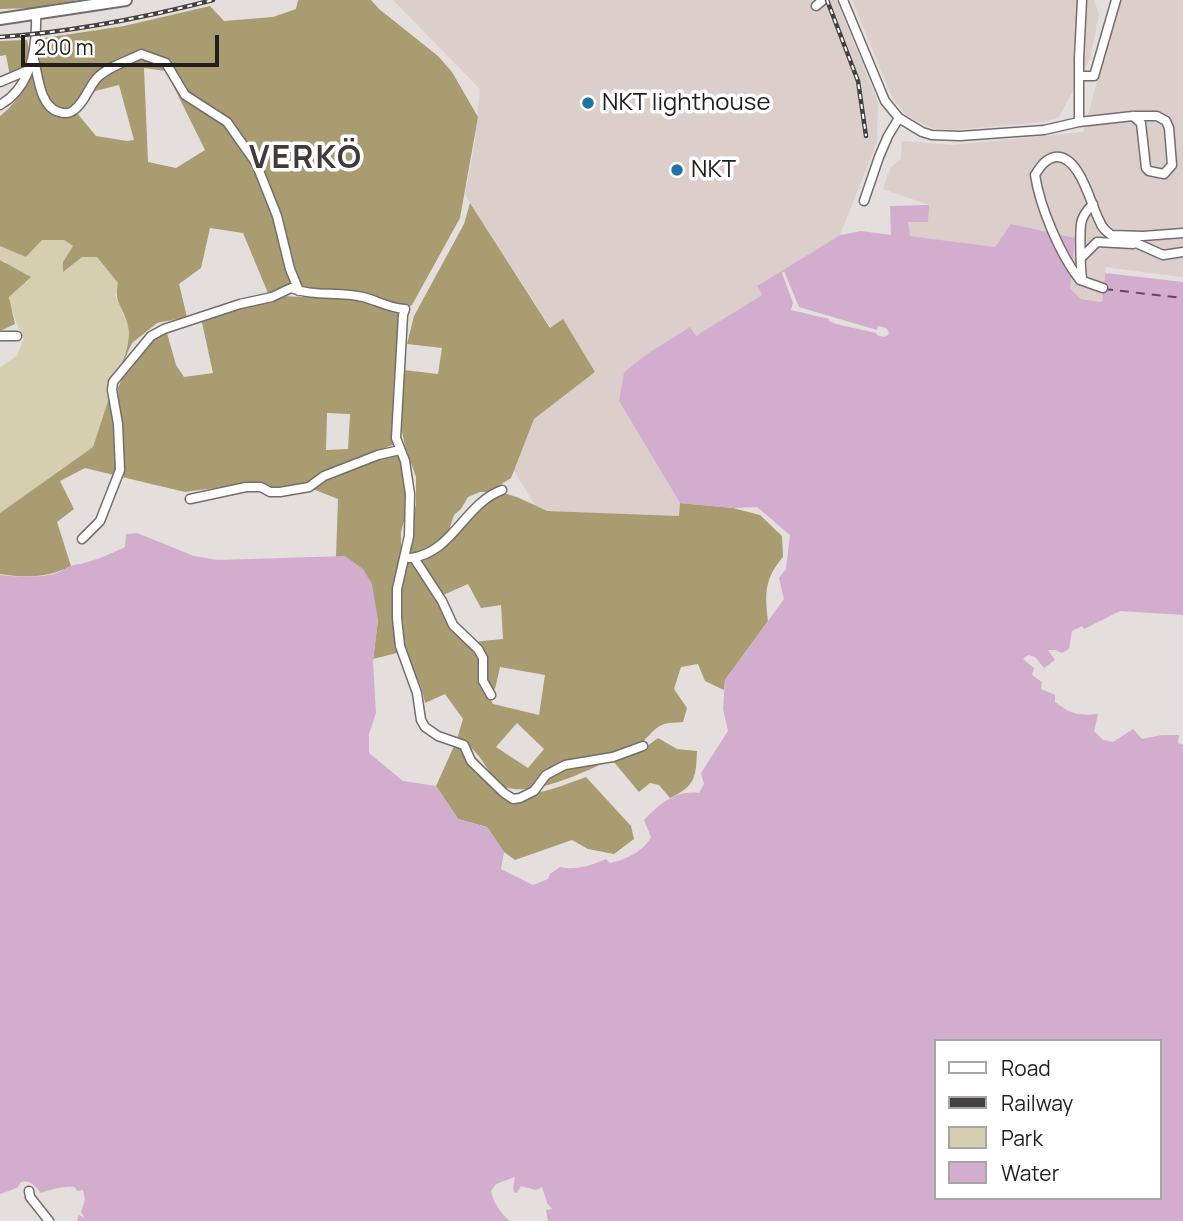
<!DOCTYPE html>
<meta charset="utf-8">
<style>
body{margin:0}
#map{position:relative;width:1183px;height:1221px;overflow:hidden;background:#e4dedd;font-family:Manrope,sans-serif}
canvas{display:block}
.legend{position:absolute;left:934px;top:1039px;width:228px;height:161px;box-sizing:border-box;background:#fff;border:2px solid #a6a5a5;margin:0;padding:9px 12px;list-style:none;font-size:21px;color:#211f1e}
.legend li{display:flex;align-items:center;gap:14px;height:35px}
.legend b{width:35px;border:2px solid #a6a5a5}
.scale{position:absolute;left:21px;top:35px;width:198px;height:32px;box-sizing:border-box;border:4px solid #211f1e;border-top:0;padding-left:9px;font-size:21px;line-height:24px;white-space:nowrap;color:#211f1e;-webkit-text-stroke:5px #fff;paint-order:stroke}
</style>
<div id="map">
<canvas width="1183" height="1221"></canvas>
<ul class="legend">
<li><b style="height:9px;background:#fff"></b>Road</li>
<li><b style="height:9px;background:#43403f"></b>Railway</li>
<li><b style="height:19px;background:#d6ceb0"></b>Park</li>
<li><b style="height:19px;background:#d2adcd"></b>Water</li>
</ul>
<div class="scale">200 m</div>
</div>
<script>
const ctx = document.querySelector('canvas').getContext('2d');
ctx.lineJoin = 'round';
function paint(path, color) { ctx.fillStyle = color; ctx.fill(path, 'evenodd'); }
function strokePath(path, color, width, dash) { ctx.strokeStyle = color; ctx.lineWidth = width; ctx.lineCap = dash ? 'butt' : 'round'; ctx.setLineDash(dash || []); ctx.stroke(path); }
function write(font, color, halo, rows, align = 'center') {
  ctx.font = font + ' Manrope,sans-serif'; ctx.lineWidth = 7; ctx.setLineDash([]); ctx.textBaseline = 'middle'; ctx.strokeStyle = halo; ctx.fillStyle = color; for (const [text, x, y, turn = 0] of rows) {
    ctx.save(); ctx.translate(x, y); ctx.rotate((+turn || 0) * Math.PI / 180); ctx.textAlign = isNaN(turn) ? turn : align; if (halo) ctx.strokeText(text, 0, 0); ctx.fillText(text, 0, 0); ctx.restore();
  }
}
const built = new Path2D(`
 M393 0H836L878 102 877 142 840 235 757 286 762 295 696 337 690 328 647 354 624 372 619 401 680 503 679 516 546 511 535 505 513 469 534 419 595 372 563 320 551 328 465 195 474 147 480 89Z
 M852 0H1094L1099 14 1090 59 1059 117 1045 122 954 130 931 128 907 116 893 99Z
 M1120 0H1183V277L1106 267 1102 302 1081 299 1070 288 995 247 909 236 908 222 929 205 883 189 891 167 901 159 902 141 953 145 1083 132Z`);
const green = new Path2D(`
 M42 240H64L73 246 63 262 82 257H97L118 283 115 295 128 325 129 341 93 447 0 513V367L17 356 24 338C10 315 8 289 6 262L0 260V246L26 257Z`);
const forest = new Path2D(`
 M0 0H78L31 8 0 9Z
 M298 0H371L379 9 438 56 452 72 478 117 460 218 412 305 407 308 370 295H331L281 290 268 293 243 233 210 228 201 268 179 284 187 317 157 323 132 343 115 381C121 364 132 344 128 326 124 307 113 303 118 283L97 257H82L63 272V262L73 246 64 240H42L26 257 0 246V116C23 99 37 65 44 38L124 26 210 6 224 21 273 17 296 9ZM144 68 166 71 205 150 176 168 148 162ZM119 85 134 140 127 141 96 136 77 113 95 91Z
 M27 40C32 61 28 65 10 76L6 55 0 56V41Z
 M470 203 550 328 563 319 595 372 534 419 511 478 489 492H480L468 497 461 509 454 515 449 530 443 539 423 553 407 555 408 531 416 505V477L405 446 400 422 404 370 438 374 442 348 407 344 414 316 464 224Z
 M0 260 31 277 9 297 15 324 0 331Z
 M280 296 368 300 408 317C392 357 392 402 395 444L370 454 304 486 278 489 262 484H245L185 492 122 477 118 388 135 348 157 328 165 326 176 365 184 377 213 373 201 318ZM327 413 350 414 348 449 326 450Z
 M112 389 118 476 85 468 60 481 74 509 57 522 71 566C48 578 25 578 0 574V513L93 447Z
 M395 455 401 456 410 499 401 532V652L373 659 378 620 345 556 336 557 338 499 310 488C335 472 365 460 395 455Z
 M501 493C514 494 534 505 547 511L679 516 680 503 733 508 760 515 782 536 783 557C764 579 765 594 768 621L725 680 724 690 705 681 698 664 681 667 674 689 687 708 683 722C677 723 667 722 662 725 652 729 646 741 637 746 606 762 538 799 505 787 490 782 483 749 457 739L463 719 445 694 425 703C422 682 410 667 404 648 398 629 402 581 405 561L413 560 436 598 448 623 475 651 480 660V680L493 704 539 715 545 675 500 667 495 689 489 688 485 682V659L473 642 503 639 501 605 481 608 468 584 441 596 418 559 424 558 479 505ZM517 723 544 749 528 768 496 747Z
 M658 738 677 749 697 751C696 778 695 786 670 798L659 785 650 783 639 792 613 761 642 750Z
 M455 744C476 749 488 775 500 792 534 799 555 788 586 777L631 826 634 839 614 854 588 849 572 840 515 860 504 852 487 827 458 819 436 786Z`);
const water = new Path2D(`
 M929 205 928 222H908L910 236 995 247 1011 224 1075 238 1070 288 1081 299 1102 302 1106 267 1183 277V615L1120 611 1084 629 1082 626 1072 631 1069 649 1062 653 1055 650H1048L1055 660 1044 668 1035 657 1028 655 1023 659 1034 668 1032 675 1042 682 1041 689 1055 695V702C1071 714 1078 716 1098 714L1094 731 1103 740 1113 742 1133 729 1142 739 1162 735H1179L1178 743 1183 745V1221H548L546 1210 552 1209 547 1203 542 1187 536 1190 521 1186 517 1193 514 1192 513 1187 515 1177 496 1184 491 1191C493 1202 501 1214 510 1221H77L79 1215 85 1218 81 1212 85 1200 83 1190 77 1191 75 1187C65 1186 51 1189 41 1193 36 1187 30 1179 21 1182L17 1188 0 1194V575C19 577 35 578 54 574 61 572 67 567 74 565 93 562 108 555 125 547L126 534 137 533 194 556 218 560 345 556 363 569 372 584 378 620 373 662 376 713 369 734V753L403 781 436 786 458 819 487 827 504 852 501 869 533 885 548 879 550 874 560 867C575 871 592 865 606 859L610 863C625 860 644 851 651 837L644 820C660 804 675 790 699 793L704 784 701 773 728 731 723 709 725 680 784 599 779 578 786 569 790 535 757 507 733 508 680 503 619 401 624 372 647 354 690 327 696 336 762 295 757 286 840 235 861 231 891 235 890 206ZM936 1041H1160V1198H936Z`);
const pier = new Path2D(`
 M1106 267 1183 277V282L1105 273Z
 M784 271 799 307 877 330 878 326 886 328 889 332 888 335 884 337 877 335 876 333 836 324 829 321V319L791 310 793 303 782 273Z`);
const ferry = new Path2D(`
 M1104 289 1183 298`);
const minor = new Path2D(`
 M843 0 885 101 899 118 922 132 932 135 960 136 1044 130 1079 122 1133 116H1157L1166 121 1169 128 1172 165 1164 174 1149 171 1146 168 1141 123 1133 116
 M816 6 823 0
 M34 59C38 76 40 107 59 112 65 114 69 114 74 110 85 102 88 88 97 78 107 67 128 61 141 54L166 63 185 95 227 122 256 163 277 216 290 269 299 291
 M1079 76H1094L1116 0
 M0 82 26 71
 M0 105C32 87 37 48 36 15
 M1079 122V59L1082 0
 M864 201 879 157 888 136 899 118
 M1125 238 1163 255 1183 252
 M1083 256 1097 242 1133 244
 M1083 281C1080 275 1080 233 1081 224 1082 216 1087 210 1093 204
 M1103 288 1080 280C1060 255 1040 207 1035 175 1040 167 1045 159 1055 157 1080 154 1091 206 1100 222 1102 228 1106 231 1111 235L1143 236 1183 233
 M0 336H17
 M190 499 246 487H261L270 492H280L309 487 324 476 378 455 400 450
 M82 539 100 521 120 470 118 424 112 390 113 382 151 336 164 329 240 304 272 297 291 288C314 297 339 291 363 297 378 301 389 308 405 309L403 315 396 438 405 461 410 494 409 536 397 589V618L400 646 417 693 421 720 425 727 438 736 464 745 471 761 504 793 513 799 520 798 534 791 546 775 565 765 613 757 643 746
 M410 558C452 554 464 504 502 490
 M414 558 442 601 453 625 478 649 483 658V681L491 695
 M29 1191 30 1197 49 1221`);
const secondary = new Path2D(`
 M0 19 126 0`);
const rail = new Path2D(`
 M827 0 858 81 866 136
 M0 37C72 32 143 18 213 0`);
const markers = [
 [588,103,7,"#1e75a5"],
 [677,170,7,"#1e75a5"]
];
const poiNames = [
 ["NKT lighthouse",602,103],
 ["NKT",691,170]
];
const districtNames = [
 ["VERKÖ",306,159]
];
paint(built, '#dccecb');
paint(green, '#d6ceb0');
paint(forest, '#a89c70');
paint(water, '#d2adcd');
paint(pier, '#e4dedd');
strokePath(ferry, '#6f3e6a', 2, [9, 7]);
strokePath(minor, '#736e6d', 11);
strokePath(secondary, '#736e6d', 14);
strokePath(minor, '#fff', 8);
strokePath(secondary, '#fff', 10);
strokePath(rail, '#43403f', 4.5);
strokePath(rail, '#fff', 2, [5]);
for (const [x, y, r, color] of markers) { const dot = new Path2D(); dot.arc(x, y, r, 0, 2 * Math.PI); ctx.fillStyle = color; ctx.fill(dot); strokePath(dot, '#fff', 2.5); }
write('24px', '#211f1e', '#fff', poiNames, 'left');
ctx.letterSpacing = '2px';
write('bold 32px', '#403b3a', '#fff', districtNames);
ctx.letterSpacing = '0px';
</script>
